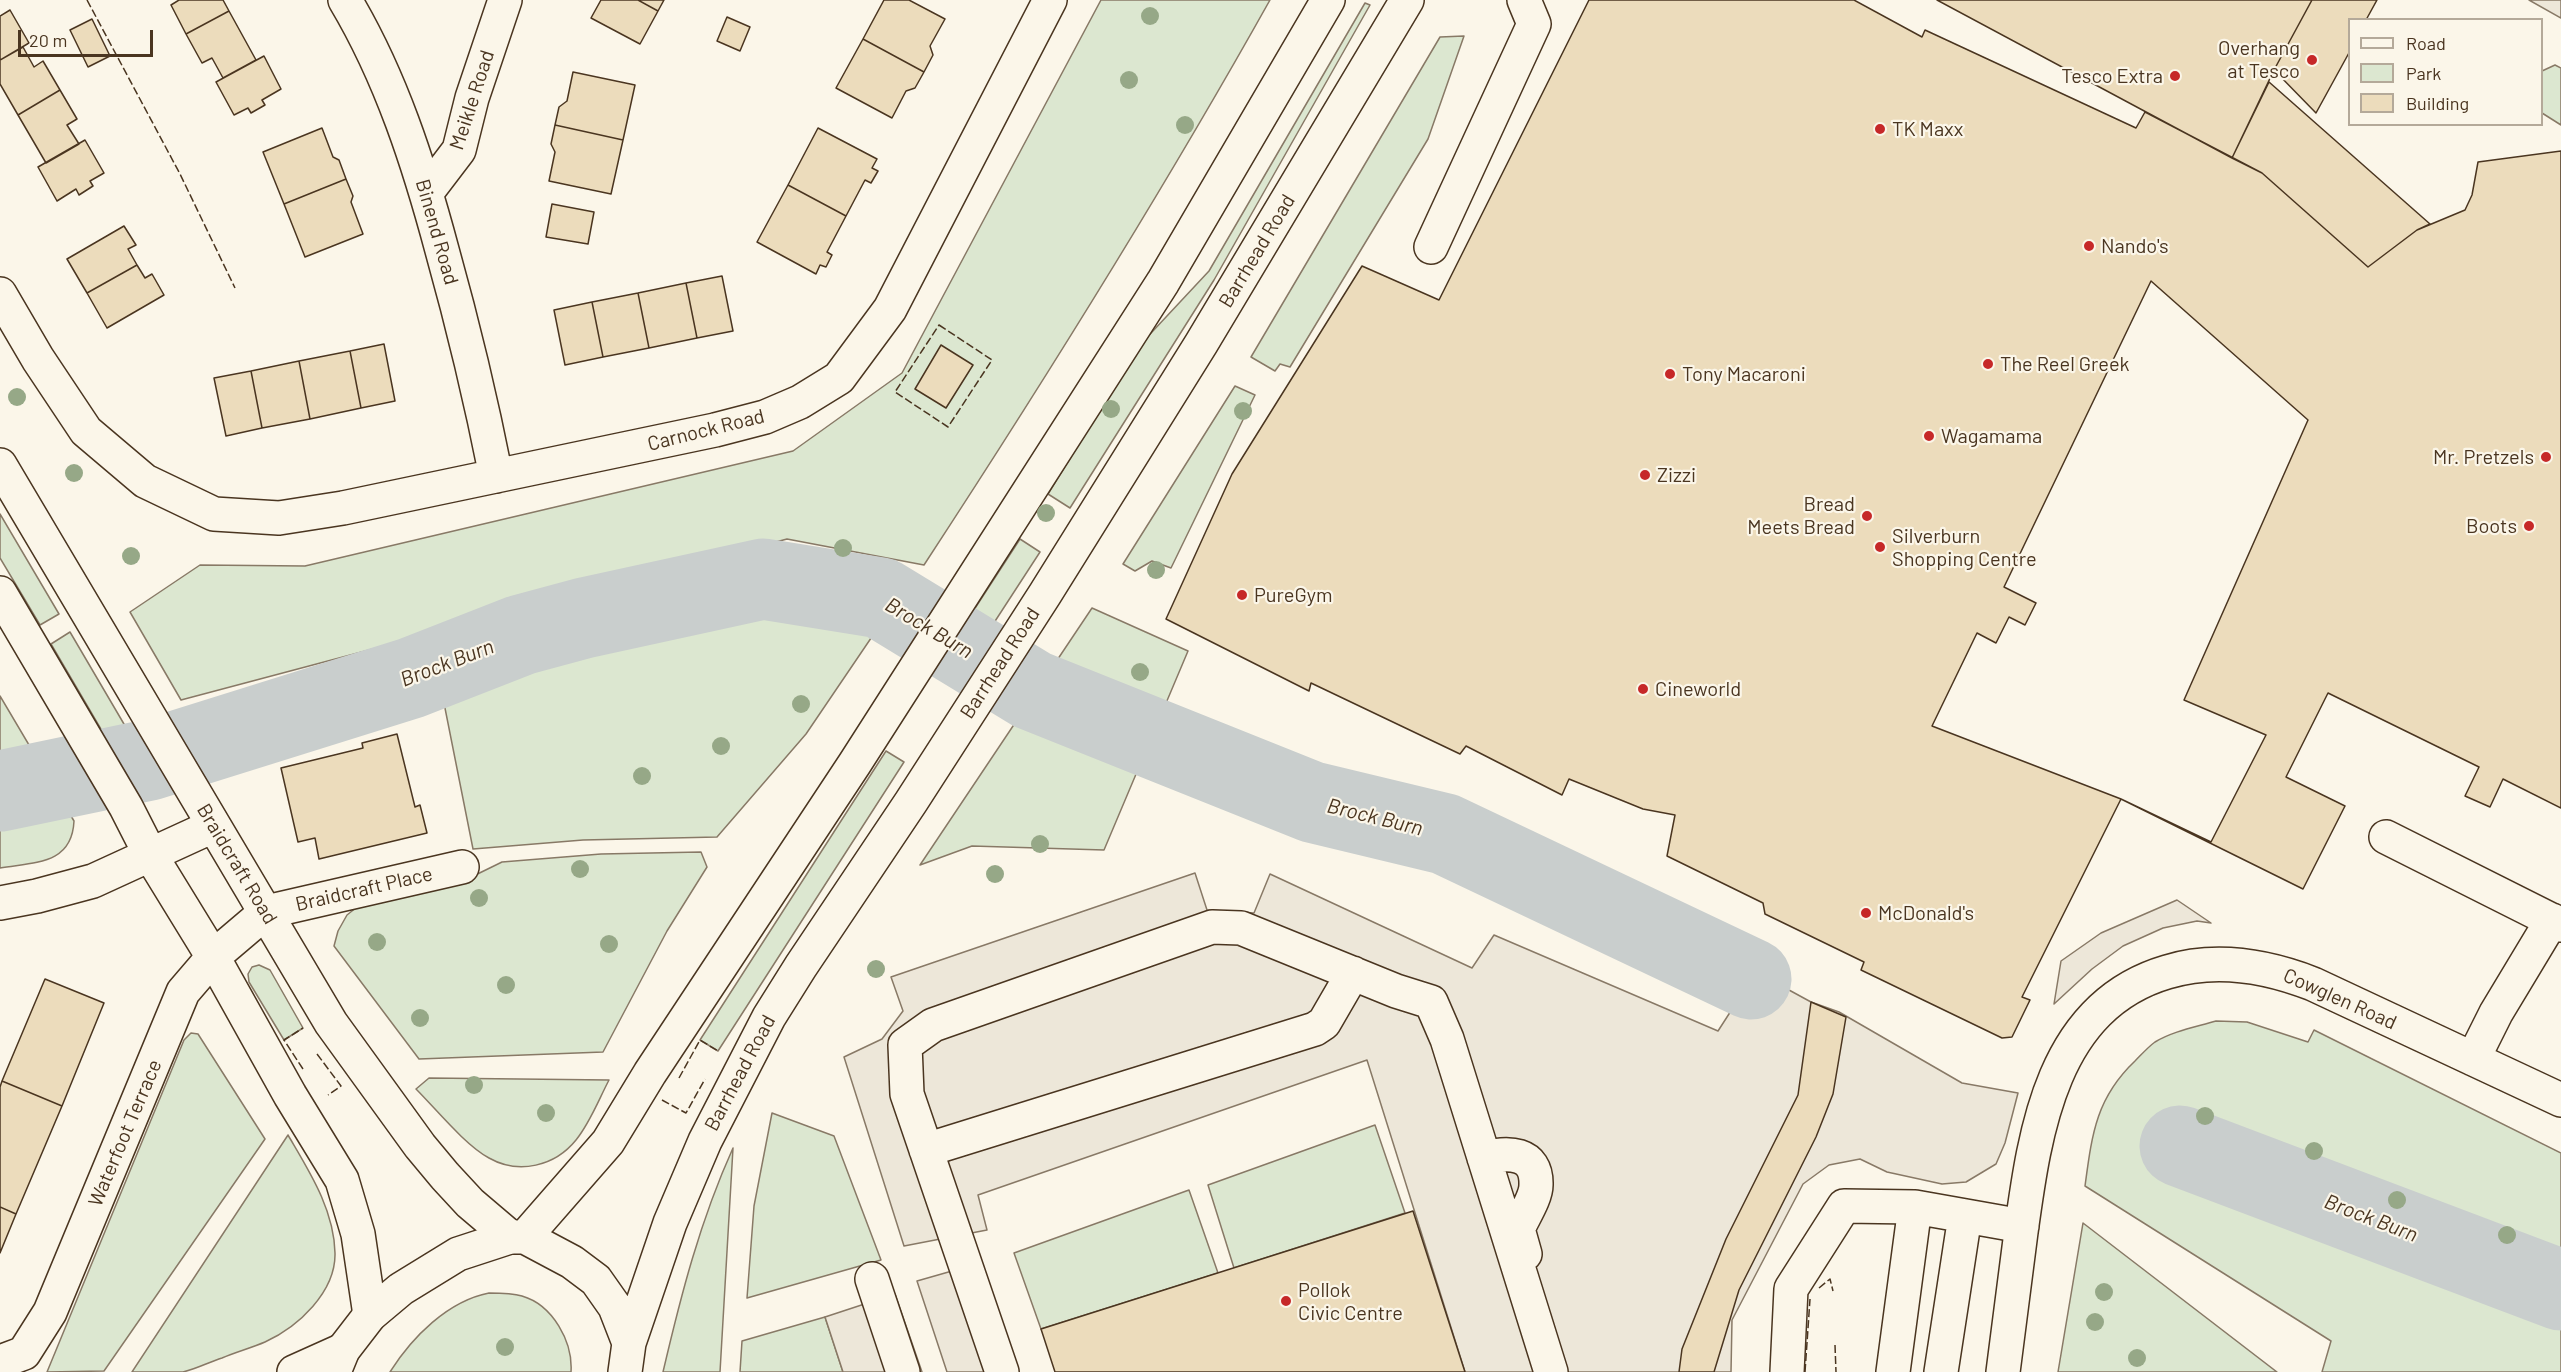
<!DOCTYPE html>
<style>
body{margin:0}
#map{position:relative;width:2561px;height:1372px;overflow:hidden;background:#fbf6e9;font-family:Barlow,sans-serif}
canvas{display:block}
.legend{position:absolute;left:2348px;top:18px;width:195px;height:108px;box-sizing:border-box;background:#fbf6e9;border:2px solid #b4a999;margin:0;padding:8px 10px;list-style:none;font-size:18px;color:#4a3520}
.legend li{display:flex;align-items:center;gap:12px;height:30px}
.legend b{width:30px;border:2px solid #b4a999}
.scale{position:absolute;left:18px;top:30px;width:135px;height:27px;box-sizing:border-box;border:3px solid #4a3520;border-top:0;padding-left:8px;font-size:18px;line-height:21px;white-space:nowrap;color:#4a3520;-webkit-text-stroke:4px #fbf6e9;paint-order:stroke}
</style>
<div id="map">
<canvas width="2561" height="1372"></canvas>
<ul class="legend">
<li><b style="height:8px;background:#fbf6e9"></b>Road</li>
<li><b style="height:16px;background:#dce7d0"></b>Park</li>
<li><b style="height:16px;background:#ecdcbc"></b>Building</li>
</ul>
<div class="scale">20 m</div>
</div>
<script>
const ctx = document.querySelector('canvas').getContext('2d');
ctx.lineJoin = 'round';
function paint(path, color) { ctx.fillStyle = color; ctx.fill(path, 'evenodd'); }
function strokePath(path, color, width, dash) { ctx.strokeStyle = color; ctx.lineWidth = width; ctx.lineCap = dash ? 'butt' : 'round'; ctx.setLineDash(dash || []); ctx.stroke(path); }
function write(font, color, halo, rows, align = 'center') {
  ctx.font = font + ' Barlow,sans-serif'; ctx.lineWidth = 4.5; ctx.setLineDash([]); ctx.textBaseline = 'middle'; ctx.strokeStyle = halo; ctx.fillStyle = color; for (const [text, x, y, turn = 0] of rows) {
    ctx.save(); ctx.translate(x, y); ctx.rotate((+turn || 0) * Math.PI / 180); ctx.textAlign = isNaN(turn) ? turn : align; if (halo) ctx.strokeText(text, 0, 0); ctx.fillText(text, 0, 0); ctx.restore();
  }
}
const green = new Path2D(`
 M1101 0H1270C1162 193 1045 380 924 565L787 539 181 700 130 612 200 565 305 566 793 451 902 373Z
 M1365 3 1370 5 1214 280 1070 508 1048 494 1138 347 1209 271Z
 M1464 36 1428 139 1290 367 1280 364 1275 371 1251 357 1440 37Z
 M2555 65 2561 68V125L2542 113V71Z
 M1235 386 1255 395 1171 568 1152 561 1135 571 1123 564Z
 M0 514 59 614 40 625 0 558Z
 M1020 539 1040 552 988 632 968 619Z
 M759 591 795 601 886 616 806 734 717 837 583 840 473 849 440 683 519 649 580 637 652 614 735 592Z
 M1092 608 1188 651 1104 850 972 846 920 865Z
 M70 632 131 736 112 748 51 644Z
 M0 696 74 821C72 865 34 862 0 868Z
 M886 751 904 762 718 1051 700 1040Z
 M701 852 707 867 667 931 603 1052 419 1059 334 946 338 931 347 915 362 903 453 886 502 862 601 854Z
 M259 965 270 970 303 1028 284 1040 249 982 248 974 252 967Z
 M2216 1021 2247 1022 2308 1042 2314 1030 2561 1153V1372H2322L2331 1341 2085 1186C2092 1134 2096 1098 2135 1061 2141 1055 2148 1047 2155 1042 2173 1031 2196 1027 2216 1021Z
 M191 1033 198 1034 265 1139 104 1371 47 1372 184 1040Z
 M429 1078 609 1080C599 1099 590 1123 576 1140 555 1166 519 1175 489 1158 465 1145 436 1109 416 1089Z
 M772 1113 834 1136 881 1260 747 1298 754 1206Z
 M1375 1125 1405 1213 1234 1268 1208 1185Z
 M288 1135C309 1171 334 1209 335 1253 336 1292 298 1327 265 1342 251 1348 236 1352 222 1358 209 1362 196 1369 183 1372 168 1372 148 1372 132 1372Z
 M733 1148 720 1372H663C681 1295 700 1221 733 1148Z
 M1189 1190 1218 1273 1041 1329 1014 1253Z
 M2083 1223 2277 1372H2058Z
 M489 1293C500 1293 512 1293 522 1296 553 1305 573 1342 571 1372H390C412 1337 448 1301 489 1293Z
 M825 1317 843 1372H740L742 1341Z`);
const parking = new Path2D(`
 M2529 0H2561V18Z
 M1195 873 1207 910 1254 913 1270 874 1472 968 1494 935 1718 1031 1756 972 1811 1002 1839 1012 1962 1083 2018 1093 2005 1143 1996 1164 1966 1182 1942 1184 1887 1172 1860 1159 1829 1165 1803 1184 1732 1320 1731 1372H1465L1367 1060 978 1195 987 1230 904 1246 844 1057 882 1039 903 1011 891 977Z
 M2177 900 2211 923 2197 921 2163 928 2123 946 2092 969 2054 1004 2061 961 2101 933Z
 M966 1267 1002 1372H947L917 1281Z
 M895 1294 922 1372H843L825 1317Z`);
const river = new Path2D(`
 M0 791 149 760 411 678 521 635 584 618 763 579 881 598 1032 690 1312 802 1445 834 1751 979
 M2180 1146 2561 1290`);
const building = new Path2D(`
 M179 0H223L229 11 186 34 171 5Z
 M601 0H638L658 11 640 44 591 18Z
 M638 0H664L658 11Z
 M884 0H909L945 19 930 46 933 55 924 72 863 39Z
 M1589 0H1854L1922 37 1925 30 2136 128 2145 112 2262 173 2368 267 2417 230 2465 210 2472 195 2478 162 2561 151V808L2503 779 2490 807 2465 796 2479 767 2328 693 2286 777 2345 806 2303 889 2121 799 2022 997 2030 1000 2012 1037 2002 1038 1861 970 1864 962 1765 914 1763 903 1667 856 1675 815 1643 809 1569 779 1562 795 1466 746 1460 754 1311 683 1309 691 1166 619 1232 474 1362 266 1439 300Z
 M1937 0H2312L2274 70 2232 158Z
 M2312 0H2377L2366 20H2350V51L2316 113 2274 70Z
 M10 10 29 43 0 60V16Z
 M229 11 256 60 223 78 212 58 202 63 186 34Z
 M727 17 750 27 740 51 717 41Z
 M92 19 110 56 88 67 70 30Z
 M863 39 924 72 915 88 906 91 892 118 836 88Z
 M23 47 34 67 43 61 60 90 18 115 0 84V60Z
 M264 56 281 89 262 100 265 105 251 113 248 108 234 115 216 82Z
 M573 72 635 85 623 140 555 125 559 107 567 101Z
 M2269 82 2430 224 2417 230 2368 267 2262 173 2232 158Z
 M60 90 77 119 67 125 79 144 46 163 18 115Z
 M555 125 623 140 611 194 549 181 555 152 551 144Z
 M322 128 333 157 339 160 346 179 284 204 263 152Z
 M818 128 877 159 872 168 878 171 871 183 865 180 846 216 788 185Z
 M85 140 104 173 90 181 93 186 79 195 76 189 57 201 38 167Z
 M346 179 353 196 351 202 363 234 305 257 284 204Z
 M788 185 846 216 827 252 832 255 826 267 820 265 816 274 757 242Z
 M552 204 594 212 588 244 546 237Z
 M124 226 136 245 128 249 137 265 87 293 67 259Z
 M137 265 145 278 152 274 164 295 107 328 87 293Z
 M722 276 733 331 697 338 686 283Z
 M2151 281 2308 420 2184 700 2266 735 2211 842 2121 799 1932 726 1977 633 1996 643 2009 617 2025 625 2036 603 2004 587Z
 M686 283 697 338 649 348 638 293Z
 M638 293 649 348 603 357 592 302Z
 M592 302 603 357 565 365 554 310Z
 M384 344 395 401 361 408 350 351Z
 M941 345 973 365 946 408 915 389Z
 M350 351 361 408 310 419 299 361Z
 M299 361 310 419 262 428 251 371Z
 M251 371 262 428 226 436 214 378Z
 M397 734 415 807 420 805 427 833 319 859 315 838 298 842 281 768 363 748 362 743Z
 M45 979 104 1003 62 1106 2 1081Z
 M1811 1002 1846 1017 1833 1094 1816 1137 1739 1290 1714 1372H1679L1682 1349 1726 1239 1798 1095Z
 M2 1081 62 1106 16 1214 0 1207V1087Z
 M0 1207 16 1214 0 1253Z
 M1413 1211 1465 1372H1055L1041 1329Z`);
const minor = new Path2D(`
 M345 0C391 77 419 164 442 250 463 325 481 400 496 476
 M427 192 459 150 472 98 505 0
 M1431 247 1534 24 1524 0
 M0 294 38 359 86 431 145 481 214 514 279 518 343 508 715 430 765 417 800 402 839 378 890 309 1050 0
 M0 465 331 1023 420 1146 445 1176 470 1203 510 1237
 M0 593 126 807 151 856 213 957 290 1095 342 1180 358 1234 370 1315
 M2386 837 2561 925
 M0 903 37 896 93 881 213 826
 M2473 1059 2496 1013 2552 920
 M926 1150 1315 1029 1324 1023 1353 973
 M1484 1158C1507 1152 1537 1151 1536 1185 1536 1198 1523 1217 1518 1229L1525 1254
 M872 1279 903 1372
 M0 1362 24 1353 50 1312 183 992 213 957 266 912 462 867
 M294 1372 343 1350
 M1002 1372 907 1094 905 1045 933 1025 1212 927 1241 928 1396 991 1431 1002 1447 1039 1551 1372
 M1787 1372 1791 1289 1844 1206 1915 1207 2022 1226
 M1893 1372 1915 1207
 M1941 1372 1965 1216
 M2003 1372C2009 1325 2015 1279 2021 1232 2035 1130 2052 1006 2167 972 2216 957 2267 966 2313 984L2561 1100`);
const major = new Path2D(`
 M525 1237 608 1142 650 1073 855 763 1163 282 1328 0
 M629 1343 670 1223 705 1141 769 1017 801 966 911 802 1045 594 1201 344 1407 0
 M334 1372 343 1350 370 1315 401 1289 458 1254 510 1237H525L572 1262 596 1280 615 1307 629 1343 625 1372`);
const fence = new Path2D(`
 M87 0 180 174 235 288
 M939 325 992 360 948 427 895 392Z
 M317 1054 341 1086 328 1095
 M303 1069 284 1040 303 1028
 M679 1078 700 1040 718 1051
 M662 1100 686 1113 705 1079
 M1819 1288 1830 1279 1833 1291
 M1835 1345 1836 1372
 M1805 1372 1810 1299`);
const trees = [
 [1150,16],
 [1129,80],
 [1185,125],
 [17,397],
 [1111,409],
 [1243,411],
 [74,473],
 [1046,513],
 [843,548],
 [131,556],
 [1156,570],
 [1140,672],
 [801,704],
 [721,746],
 [642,776],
 [1040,844],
 [580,869],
 [995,874],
 [479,898],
 [377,942],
 [609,944],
 [876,969],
 [506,985],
 [420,1018],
 [474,1085],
 [546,1113],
 [2205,1116],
 [2314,1151],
 [2397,1200],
 [2507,1235],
 [2104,1292],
 [2095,1322],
 [505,1347],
 [2137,1358]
];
const markers = [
 [2312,60,6,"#c62828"],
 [2175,76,6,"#c62828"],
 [1880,129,6,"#c62828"],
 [2089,246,6,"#c62828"],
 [1988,364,6,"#c62828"],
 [1670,374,6,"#c62828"],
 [1929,436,6,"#c62828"],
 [2546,457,6,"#c62828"],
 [1645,475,6,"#c62828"],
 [1867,516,6,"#c62828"],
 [2529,526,6,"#c62828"],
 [1880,547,6,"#c62828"],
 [1242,595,6,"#c62828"],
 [1643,689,6,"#c62828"],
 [1866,913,6,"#c62828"],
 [1286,1301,6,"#c62828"]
];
const poiNames = [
 ["Overhang",2300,48,"right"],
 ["at Tesco",2300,71,"right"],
 ["Tesco Extra",2163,76,"right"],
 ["TK Maxx",1892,129],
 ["Nando's",2101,246],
 ["The Reel Greek",2000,364],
 ["Tony Macaroni",1682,374],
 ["Wagamama",1941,436],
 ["Mr. Pretzels",2534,457,"right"],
 ["Zizzi",1657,475],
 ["Bread",1855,504,"right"],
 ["Meets Bread",1855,527,"right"],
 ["Boots",2517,526,"right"],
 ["Silverburn",1892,536],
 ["Shopping Centre",1892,559],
 ["PureGym",1254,595],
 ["Cineworld",1655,689],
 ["McDonald's",1878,913],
 ["Pollok",1298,1290],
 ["Civic Centre",1298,1313]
];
const streetNames = [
 ["Meikle Road",472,100,-72],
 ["Binend Road",437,232,74],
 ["Barrhead Road",1257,251,-59],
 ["Carnock Road",706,430,-14],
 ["Barrhead Road",1000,663,-57],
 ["Braidcraft Road",237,864,59],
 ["Braidcraft Place",364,889,-13],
 ["Cowglen Road",2340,999,24],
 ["Barrhead Road",740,1073,-62],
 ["Waterfoot Terrace",125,1133,-67]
];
const waterNames = [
 ["Brock Burn",929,628,31],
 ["Brock Burn",447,663,-21],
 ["Brock Burn",1375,817,14],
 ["Brock Burn",2371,1218,21]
];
paint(green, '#dce7d0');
strokePath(green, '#887966', 1.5);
paint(parking, '#ede7d9');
strokePath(parking, '#887966', 1.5);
strokePath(river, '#c9cecd', 81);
paint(building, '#ecdcbc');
strokePath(building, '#4a3520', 1.5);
strokePath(minor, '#4a3520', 36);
strokePath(major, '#4a3520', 36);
strokePath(minor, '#fbf6e9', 33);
strokePath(major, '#fbf6e9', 33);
strokePath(fence, '#4a3520', 1.5, [8, 3]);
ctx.fillStyle = '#96a887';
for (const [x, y] of trees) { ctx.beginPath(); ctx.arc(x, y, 9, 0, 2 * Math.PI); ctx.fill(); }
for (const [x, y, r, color] of markers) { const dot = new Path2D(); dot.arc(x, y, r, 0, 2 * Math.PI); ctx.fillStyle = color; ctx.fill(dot); strokePath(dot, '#fbf6e9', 2); }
write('20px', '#4a3520', '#fbf6e9', poiNames, 'left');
write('20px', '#4a3520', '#fbf6e9', streetNames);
write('italic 21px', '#4a3520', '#fbf6e9', waterNames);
</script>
